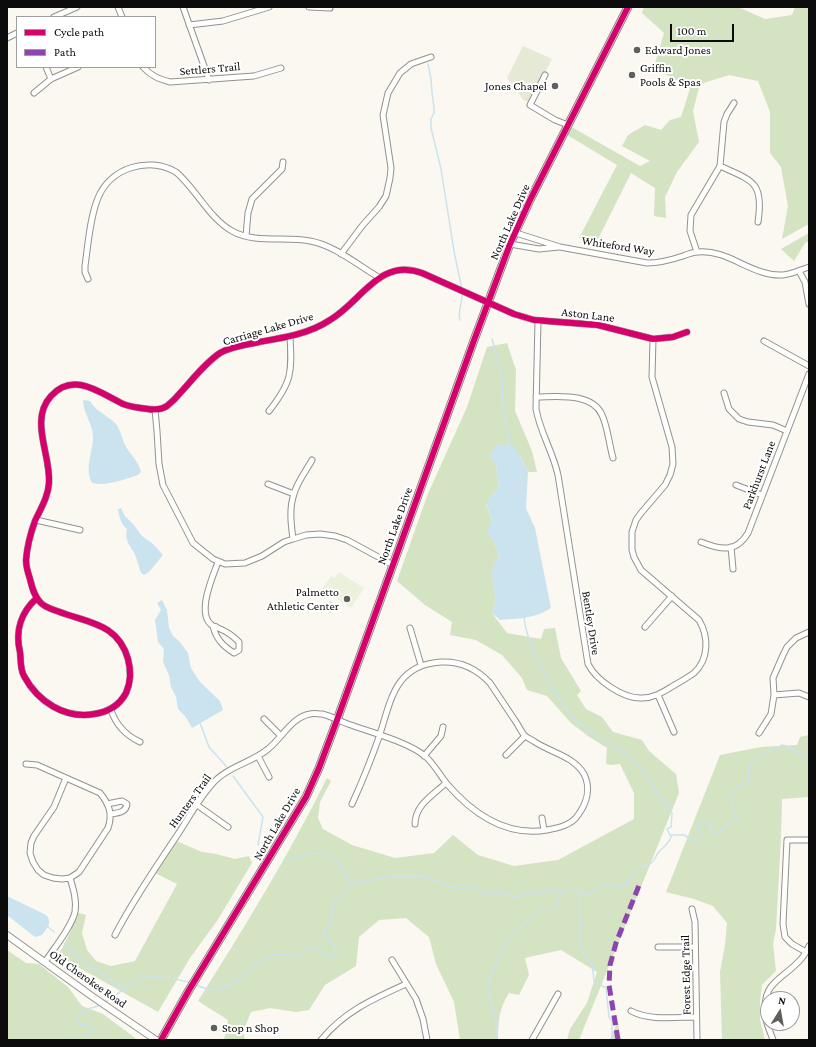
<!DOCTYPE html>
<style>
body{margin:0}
#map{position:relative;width:816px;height:1047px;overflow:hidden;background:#faf8f0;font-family:"Crimson Pro",serif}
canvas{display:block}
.frame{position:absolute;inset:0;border:8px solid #0c0c0c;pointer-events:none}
.legend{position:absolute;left:16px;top:16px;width:140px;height:52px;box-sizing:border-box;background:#fff;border:1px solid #9e9e9e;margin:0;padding:5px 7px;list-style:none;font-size:12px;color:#0c0c0c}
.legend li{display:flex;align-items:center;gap:8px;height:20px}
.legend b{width:20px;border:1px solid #9e9e9e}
.north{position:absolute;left:760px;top:991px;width:40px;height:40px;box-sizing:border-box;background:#fff;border:1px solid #9e9e9e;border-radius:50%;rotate:11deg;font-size:11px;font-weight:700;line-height:16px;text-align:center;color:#0c0c0c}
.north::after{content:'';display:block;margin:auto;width:14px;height:18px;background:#5f5f5c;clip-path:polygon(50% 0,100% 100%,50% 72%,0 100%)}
.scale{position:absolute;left:670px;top:24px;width:64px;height:18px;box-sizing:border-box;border:2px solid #0c0c0c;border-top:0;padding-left:5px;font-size:12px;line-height:14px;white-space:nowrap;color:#0c0c0c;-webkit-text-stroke:3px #fff;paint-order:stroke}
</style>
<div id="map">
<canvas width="816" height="1047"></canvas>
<div class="frame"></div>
<ul class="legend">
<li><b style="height:5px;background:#d6006c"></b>Cycle path</li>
<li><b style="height:5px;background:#8e44ad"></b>Path</li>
</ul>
<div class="north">N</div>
<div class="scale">100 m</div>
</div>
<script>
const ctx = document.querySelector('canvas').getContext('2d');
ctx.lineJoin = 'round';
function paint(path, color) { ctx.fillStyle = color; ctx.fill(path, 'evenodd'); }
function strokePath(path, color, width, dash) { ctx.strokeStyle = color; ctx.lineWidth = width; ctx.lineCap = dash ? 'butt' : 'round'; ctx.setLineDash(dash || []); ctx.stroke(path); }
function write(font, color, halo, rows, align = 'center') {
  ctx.font = font + ' "Crimson Pro",serif'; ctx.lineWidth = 4; ctx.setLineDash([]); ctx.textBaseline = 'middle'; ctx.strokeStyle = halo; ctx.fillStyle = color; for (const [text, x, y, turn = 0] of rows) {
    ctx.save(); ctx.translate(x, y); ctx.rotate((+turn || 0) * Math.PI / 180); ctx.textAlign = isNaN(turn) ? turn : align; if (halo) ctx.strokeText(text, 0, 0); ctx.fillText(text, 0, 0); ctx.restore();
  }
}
const forest = new Path2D(`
 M644 7H738L765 19 792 15 795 7H809V43L808 45 809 54V224L782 239 788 206 781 167 770 153V112L758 81 729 75 700 84 693 111 699 142 677 172 665 197 666 218 654 216 655 188 631 173 595 245 579 238 617 165 564 133 568 125 640 166 650 161 622 146 628 135 645 125 661 130 670 120 681 117 690 89 654 67 664 33 642 13Z
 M809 233V241L805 243 794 261 781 249Z
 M507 343 516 370 515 411 532 451 537 472H528L520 456 496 465 499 487 486 504 492 520 488 532 493 540 499 556 492 571 496 601 492 613 507 633 541 639 544 629 555 628 561 658 581 691 577 695 586 709 602 717 613 732 642 740 649 751 676 774 679 793 579 1040H567L570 1029 587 1003 597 972 561 950 525 958 529 975 519 995 509 993C499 1009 498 1021 498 1040H460L454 1002 436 964 429 937 406 918 379 920 359 937 356 966 325 985 309 1010 296 1012 270 1008 251 1012 243 1032 245 1040H224L228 1020 198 1001C244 928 289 855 327 778L331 781 320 802 318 818 323 829 352 845 395 858 434 853 453 835 478 855 514 866 558 860 634 819V793L620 764 612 765 606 764 607 748 588 736 571 723 547 696 527 690 522 678 502 655 476 640 450 635 452 622 425 605 397 581 427 496 467 407 487 347Z
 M809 735V797L782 799 781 837 776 929 773 944 776 971 762 985 760 1001V1020L765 1040H722L720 972 725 945 727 923 713 906 694 899 666 892 720 755 761 747 797 745 800 737Z
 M174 840 202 852 216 854 235 859 249 856 252 863 217 921 190 958 158 1012 58 956 71 931 75 912 86 915 82 933 87 950 96 961 111 966 135 961 177 884 153 872Z
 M7 950 26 963 39 964 68 987 82 1006 103 1014 134 1037 136 1040H7Z
 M618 1020 620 1037 623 1040H610Z`);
const cemetery = new Path2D(`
 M523 46 552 59 530 103 523 100 517 90 507 78Z`);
const pitch = new Path2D(`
 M339 572 364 588 351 608 322 589 331 576 335 578Z`);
const water = new Path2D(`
 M83 400 90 401C96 412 108 415 116 424 121 430 122 440 126 447 131 455 139 462 141 472L138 475C125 479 106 487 92 483 84 468 93 452 93 437 93 424 83 413 83 400Z
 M497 444 513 446 520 456 528 472 526 508 535 528 551 608C537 618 516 619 500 620L492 613 496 601 491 571 499 556 493 540 487 532 492 520 486 503 499 487 496 465 489 455Z
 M121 508 125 516 133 524 142 536 153 544 163 555 149 572 144 575 141 573C139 568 138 562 136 557 132 546 124 543 127 529 121 524 119 517 118 509Z
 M162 600 167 610 169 628 173 636 179 641 188 653 191 668 200 682 220 701 223 710 192 728 185 716 178 709 176 697 171 687 169 675 163 662 164 649 158 642 155 620 161 610 157 603Z
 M330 601 336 605 330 613 325 610Z
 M7 896 46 915C53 923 47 928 42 935L35 937 7 915Z`);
const stream = new Path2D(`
 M428 64 431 79 432 93 434 107V113L431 119V128L441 169 454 251 462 290
 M460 320C457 312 463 303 462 293
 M492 339 502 377 503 408 509 439V446
 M524 617C526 643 554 696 572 716 577 722 584 727 590 732 606 744 625 750 638 765L672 813 671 827 667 829 670 835H672
 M200 723 209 747 227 767
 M233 776 263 817 258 845
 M672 835H684L694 841 701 835 697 826 700 821 710 824 711 831 718 833 737 817 729 798 739 786 746 783 749 779 748 769 751 764 765 752 772 751 782 745 787 746 802 755 809 757
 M284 861C305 854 324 845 341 866 345 871 347 879 350 885
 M580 892 579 910 581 930 579 938 582 951 592 964 594 981 606 988 609 1017 612 1021V1040
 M48 927 54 932
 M64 943 89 966 97 969 108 979 125 989
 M195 984C200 986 206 990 212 990 235 989 251 963 273 955 281 952 293 957 301 956L305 949C314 946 321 950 326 957L329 958 334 956 336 950 335 946 324 935 325 930 330 925 333 905 340 897 344 895 350 885 362 880H372L391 876H423L448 886 465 889 475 885 477 886 482 892 487 894 497 892 515 897 519 896 525 892 535 894 547 890 561 892 568 889 574 890 588 895C594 892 599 886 603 885 610 883 616 888 622 886 629 885 631 875 636 870 640 866 646 866 650 864 656 860 655 856 659 852 665 845 669 844 672 835
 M105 1002C117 996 126 985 139 979 153 973 177 979 191 983
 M47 1040H51
 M87 1040 86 1037 93 1029C90 1023 84 1025 79 1024L77 1022C81 1005 89 1011 100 1005
 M496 1040V1019L488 994V987L493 969 507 941 513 933 534 916 544 909 553 910 557 904 561 892`);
const minor = new Path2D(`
 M118 7 122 17
 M183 7 209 80
 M309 7 330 8
 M54 17 77 7
 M189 25 223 21 269 7
 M7 38 17 33
 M46 67 51 79
 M143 67C151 76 159 79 170 82L254 76 281 68
 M545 75 530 105 555 120 568 125
 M34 93 51 79 78 67
 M720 166C753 181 764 182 758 222
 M516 233 560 247 647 263C660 263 671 260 683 256 688 254 693 252 698 252 729 249 752 277 783 275 792 274 800 270 809 267
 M246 236 248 213 252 199 282 169 283 162
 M510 244 539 249 559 247
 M697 252 690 231 691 215 720 166 724 122 727 114 734 103
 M341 254 362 226 379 207 386 196 390 178 391 168 383 115 388 93 400 73 411 64 431 57
 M799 271 805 282 809 304
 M88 279 85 272V266C88 245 90 217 98 198 110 168 148 156 176 172 196 189 209 218 232 231 255 244 286 236 310 241 334 245 359 266 380 278
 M538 321 536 409C540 432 553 452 558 475L588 664C596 680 623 699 642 698 654 698 663 692 673 686 680 682 687 678 694 673 709 659 709 637 699 620L641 570 634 557 632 550V532L636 520 641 513 665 485 670 475 673 464 672 447 652 377 653 339
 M764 341 809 366
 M724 393 729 409 739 419 748 422 773 425 787 431
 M536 397C557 397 592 392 602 415 608 428 609 444 613 458
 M155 410 157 431 159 464 163 485 193 543 213 559 225 564 245 563 262 556 284 542 293 539 306 535 320 534 335 536 347 540 393 565
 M269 411C292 382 292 373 290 336
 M268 484 294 494
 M736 485 762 495
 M36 520 80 530
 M293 539C291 524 289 508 294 494 297 482 306 471 312 460
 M701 542C721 550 736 553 748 533L809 374
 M731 547 733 569
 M37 598C21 612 15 631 20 652 21 660 20 669 24 676 38 702 65 719 94 714 109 712 119 706 126 693 131 682 131 670 128 659 118 623 88 623 57 611 51 609 44 607 40 602 34 596 32 587 30 579 28 573 26 566 26 560 27 548 31 532 35 521 41 508 48 497 49 483 51 455 29 420 51 396 74 371 100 393 123 404 131 407 139 408 148 409 154 410 161 410 167 406 172 402 177 397 181 392 193 379 205 363 220 353 232 346 246 345 259 342 283 338 309 334 330 320 361 302 380 257 422 273L514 314 534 320 598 325 653 339 673 337 687 332
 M213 626C216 639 223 646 234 653L239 650V642C233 636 226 631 218 628 217 627 214 626 213 626 195 615 213 576 218 562
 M645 627 672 596
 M410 628 421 665
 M658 695 674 732
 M774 695 799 693 809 697
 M111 710C116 725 125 735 140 742
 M264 719 281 736
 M759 733 771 714 774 695 773 678 783 655 787 647 796 638 809 632
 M506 755 525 736
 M258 756 269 777
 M424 756 441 736 443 727
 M26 764 37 765 100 793C109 804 113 814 108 828L79 872 70 878 62 879 53 878 44 875 38 870 33 862 30 853 31 843 34 836 54 807 66 778
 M107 804 122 801 127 804C126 813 117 813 110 814
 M197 805 228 827
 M542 818 544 830
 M415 824C415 805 433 795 446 783
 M692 909 695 922 697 1040
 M115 935C133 900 156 867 178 834 190 816 201 794 217 779 232 765 253 762 268 749 282 738 292 717 310 714 314 713 318 714 322 714 331 716 340 721 348 724 370 732 408 742 425 756 434 764 440 775 447 784 473 814 506 837 547 830 558 828 572 825 578 815 587 803 591 788 584 774 573 756 552 753 535 742 532 740 528 738 525 736 521 732 518 724 514 719 506 707 498 695 490 683 477 669 461 661 441 662 394 665 391 701 379 737 371 760 362 782 352 804
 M658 947H695
 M806 952 792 944 785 937 783 924 787 840H809
 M392 960 416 999 423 1019 427 1040
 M45 962C54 948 71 928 75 912 77 900 73 888 70 878
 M631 1011C650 1021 676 1017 696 1017
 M321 1040C345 1011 373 999 406 984
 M532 1040 558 994
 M773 1040C771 1033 767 1026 766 1019 760 981 782 981 801 959 805 955 807 950 809 946`);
const tertiary = new Path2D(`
 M7 935 93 997 156 1040`);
const secondary = new Path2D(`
 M161 1040 189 990 306 797 319 768 337 720 473 343 510 244 530 200 628 7`);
const quiet = new Path2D(`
 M618 1040 609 985 610 965 616 943 638 888 639 885 638 882`);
const cycleway = new Path2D(`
 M37 598C21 612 15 631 20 652 21 660 20 669 24 676 38 702 65 719 94 714 109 712 119 706 126 693 131 682 131 670 128 659 118 623 88 623 57 611 51 609 44 607 40 602 34 596 32 587 30 579 28 573 26 566 26 560 27 548 31 532 35 521 41 508 48 497 49 483 51 455 29 420 51 396 74 371 100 393 123 404 131 407 139 408 148 409 154 410 161 410 167 406 172 402 177 397 181 392 193 379 205 363 220 353 232 346 246 345 259 342 283 338 309 334 330 320 361 302 380 257 422 273L514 314 534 320 598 325 653 339 673 337 687 332
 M161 1040 189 990 306 797 319 768 337 720 473 343 510 244 530 200 628 7`);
const markers = [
 [637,50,4,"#5f5f5c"],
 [632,75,4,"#5f5f5c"],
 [555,86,4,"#5f5f5c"],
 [347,599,4,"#5f5f5c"],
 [214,1028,4,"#5f5f5c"]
];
const poiNames = [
 ["Edward Jones",645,50],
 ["Griffin",640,68],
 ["Pools & Spas",640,82],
 ["Jones Chapel",547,86,"right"],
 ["Palmetto",339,592,"right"],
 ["Athletic Center",339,606,"right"],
 ["Stop n Shop",222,1028]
];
const streetNames = [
 ["Settlers Trail",210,69,-5],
 ["North Lake Drive",510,222,-66],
 ["Whiteford Way",618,246,9],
 ["Aston Lane",588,315,7],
 ["Carriage Lake Drive",268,329,-16],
 ["Parkhurst Lane",759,475,-69],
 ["North Lake Drive",395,526,-70],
 ["Bentley Drive",591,623,81],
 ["Hunters Trail",190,801,-54],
 ["North Lake Drive",277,824,-60],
 ["Forest Edge Trail",686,975,-91],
 ["Old Cherokee Road",88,979,35]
];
paint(forest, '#d4e3c2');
paint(cemetery, '#e5e9d6');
paint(pitch, '#ecf1dc');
paint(water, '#cbe3ef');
strokePath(stream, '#cbe3ef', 1.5);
strokePath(minor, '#93928f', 7);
strokePath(tertiary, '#93928f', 8);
strokePath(secondary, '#8a8985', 9);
strokePath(minor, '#fefefd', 5);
strokePath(tertiary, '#fefefd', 6);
strokePath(secondary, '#f3f2e9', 7);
strokePath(quiet, '#8e44ad', 5, [10, 5]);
strokePath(cycleway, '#d6006c', 6);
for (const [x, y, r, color] of markers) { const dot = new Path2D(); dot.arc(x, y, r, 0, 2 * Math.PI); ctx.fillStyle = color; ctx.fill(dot); strokePath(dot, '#fff', 1.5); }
write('12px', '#0c0c0c', '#fff', poiNames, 'left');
write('12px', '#0c0c0c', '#fff', streetNames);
</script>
